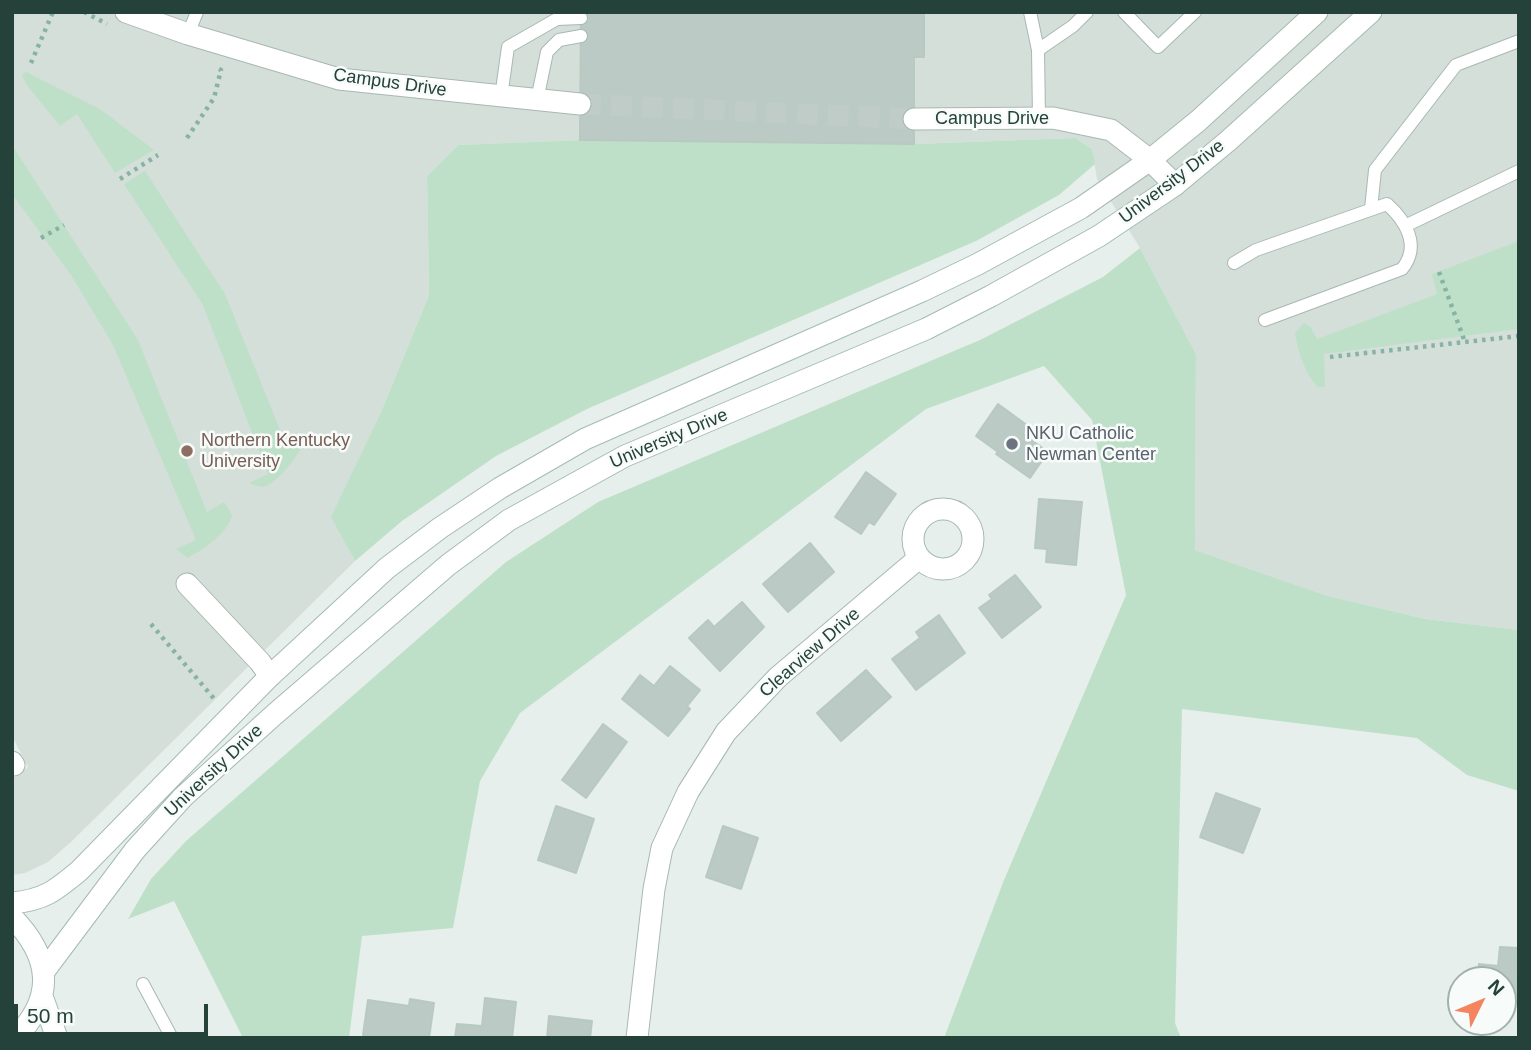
<!DOCTYPE html>
<style>
body{margin:0}
#map{position:relative;width:1531px;height:1050px;overflow:hidden;background:#e6efeb;font-family:Arial,sans-serif}
canvas{display:block}
.frame{position:absolute;inset:0;border:14px solid #24423a;pointer-events:none}
.north{position:absolute;left:1447px;top:966px;width:70px;height:70px;box-sizing:border-box;background:#f7fbf9;border:2px solid #a3b1ad;border-radius:50%;rotate:47deg;font-size:19px;font-weight:700;line-height:28px;text-align:center;color:#24423a}
.north::after{content:'';display:block;margin:auto;width:24px;height:32px;background:#f4845f;clip-path:polygon(50% 0,100% 100%,50% 72%,0 100%)}
.scale{position:absolute;left:14px;top:1004px;width:194px;height:32px;box-sizing:border-box;border:4px solid #24423a;border-top:0;padding-left:9px;font-size:21px;line-height:24px;white-space:nowrap;color:#24423a;-webkit-text-stroke:5px #f7fbf9;paint-order:stroke}
</style>
<div id="map">
<canvas width="1531" height="1050"></canvas>
<div class="frame"></div>
<div class="north">N</div>
<div class="scale">50 m</div>
</div>
<script>
const ctx = document.querySelector('canvas').getContext('2d');
ctx.lineJoin = 'round';
function paint(path, color) { ctx.fillStyle = color; ctx.fill(path, 'evenodd'); }
function strokePath(path, color, width, dash) { ctx.strokeStyle = color; ctx.lineWidth = width; ctx.lineCap = dash ? 'butt' : 'round'; ctx.setLineDash(dash || []); ctx.stroke(path); }
function write(font, color, halo, rows, align = 'center') {
  ctx.font = font + ' Arial,sans-serif'; ctx.lineWidth = 5; ctx.setLineDash([]); ctx.textBaseline = 'middle'; ctx.strokeStyle = halo; ctx.fillStyle = color; for (const [text, x, y, turn = 0] of rows) {
    ctx.save(); ctx.translate(x, y); ctx.rotate((+turn || 0) * Math.PI / 180); ctx.textAlign = isNaN(turn) ? turn : align; if (halo) ctx.strokeText(text, 0, 0); ctx.fillText(text, 0, 0); ctx.restore();
  }
}
const built = new Path2D(`
 M12 12H1519V630L1426 619 1328 596 1195 550 1196 354 1140 248 1097 179 1092 149 1075 138 914 144 580 140 458 145 427 176 429 295 381 412 332 517 355 561 71 842 48 862 25 873 12 875V779L28 767 12 736Z`);
const green = new Path2D(`
 M26 72 100 109 154 150 115 173 77 114 60 126 26 84 22 75Z
 M1075 138 1092 149 1095 164 1059 195 976 241 587 409 496 456 402 521 355 561 331 517 381 412 429 295 427 176 458 145 580 140 914 144Z
 M12 145 138 340 207 512 224 502 232 515C228 533 204 549 188 558L176 549 196 540 113 345 71 275 12 194Z
 M145 171 225 294 285 442 307 433C305 448 280 481 266 486 260 488 255 485 249 483L268 474 203 305 124 184Z
 M1519 241V329L1324 354 1325 387H1318C1306 376 1297 349 1295 333L1304 323 1310 326 1317 339 1437 294 1432 274Z
 M1140 248 1196 354 1195 550 1328 596 1426 619 1519 630V791L1467 775 1417 738 1182 709 1175 1023 1181 1038H944L1004 880 1126 595 1092 420 1044 366 926 409 520 713 480 781 453 928 362 936 349 1038H243L174 901 128 919 151 879 186 841 506 562 598 502 980 340 1103 277Z`);
const building = new Path2D(`
 M581 12H924V57H914V144L580 140Z
 M998 404 1028 426 1023 434 1048 452 1030 478 996 454 998 452 976 436Z
 M866 472 896 494 874 525 869 522 861 534 835 517Z
 M1039 499 1082 502 1076 565 1046 562 1047 549 1035 548Z
 M810 543 834 572 788 612 763 584Z
 M1015 575 1041 607 1002 638 979 608 992 599 989 595Z
 M742 602 764 627 720 671 689 638 708 620 714 627Z
 M939 615 965 653 916 690 892 659 920 638 916 632Z
 M670 666 700 690 687 706 690 709 668 736 622 699 640 675 654 686Z
 M866 670 891 697 841 741 817 713Z
 M603 724 627 742 586 798 562 780Z
 M1216 793 1260 809 1243 853 1200 837Z
 M556 806 594 819 576 873 538 860Z
 M723 826 758 838 741 889 706 877Z
 M1500 947 1519 948V997L1503 996V980H1477L1479 964 1498 966Z
 M485 998 516 1002 512 1038H455L457 1024 482 1026Z
 M410 999 434 1003 429 1038H381L363 1035 368 1000 409 1006Z
 M549 1016 592 1021 590 1038H547Z`);
const streetTunnel = new Path2D(`
 M580 104 914 119`);
const path = new Path2D(`
 M84 12 107 24
 M31 63 53 12
 M187 138 214 98 221 70 219 69
 M120 179 158 155
 M41 238 64 225
 M1439 272 1465 342
 M1330 357 1519 336
 M151 624 216 701`);
const lane = new Path2D(`
 M1030 12 1038 50 1039 118
 M1124 12 1158 47 1195 12
 M188 34 197 12
 M1038 50 1073 26 1087 12
 M501 97 508 47 557 19 581 18
 M537 100 547 52 559 40 581 36
 M1371 209 1375 170 1456 65 1519 41
 M1405 226 1519 171
 M1234 263 1256 250 1387 204C1406 221 1421 246 1402 269L1265 320
 M143 984 172 1038`);
const street = new Path2D(`
 M126 12 188 34 339 79 580 104
 M914 119 1053 118 1111 130 1150 160 1175 185
 M913 539a30 30 0 1 1 60 0a30 30 0 1 1-60 0Z
 M187 584 260 662 270 676
 M12 762 14 765
 M637 1038 654 889 662 848 688 792 726 732 778 677 919 558`);
const secondary = new Path2D(`
 M12 903C44 900 55 891 79 871L270 676 387 568 440 528 500 488 585 439 922 291 978 264 1081 208 1150 160 1198 121 1317 12
 M12 917C51 957 56 997 15 1038
 M45 970 135 850 183 797 275 714 448 565 509 520 625 456 926 329 991 296 1099 236 1175 185 1228 141 1371 12
 M42 996 57 1038`);
const markers = [
 [1012,444,7,"#6b7280"],
 [187,451,7,"#8d6e63"]
];
const streetNames = [
 ["Campus Drive",390,83,8],
 ["Campus Drive",992,119],
 ["University Drive",1172,182,-37],
 ["University Drive",669,439,-23],
 ["Clearview Drive",810,653,-41],
 ["University Drive",214,771,-43]
];
const worshipNames = [
 ["NKU Catholic",1026,434],
 ["Newman Center",1026,455]
];
const educationNames = [
 ["Northern Kentucky",201,441],
 ["University",201,462]
];
paint(built, '#d4dfda');
paint(green, '#bfe0c8');
paint(building, '#bbcac4');
strokePath(building, '#b8c9c2', 2);
strokePath(streetTunnel, '#bfccc8', 21, [21, 10]);
strokePath(lane, '#a8b8b2', 14);
strokePath(street, '#a8b8b2', 23);
strokePath(secondary, '#a4bbb3', 23);
strokePath(path, '#86b3a5', 4.5, [3.5, 5]);
strokePath(lane, '#fff', 12);
strokePath(street, '#fff', 21);
strokePath(secondary, '#fff', 21);
for (const [x, y, r, color] of markers) { const dot = new Path2D(); dot.arc(x, y, r, 0, 2 * Math.PI); ctx.fillStyle = color; ctx.fill(dot); strokePath(dot, '#f7fbf9', 2.5); }
write('18px', '#24423a', '#f7fbf9', streetNames);
write('18px', '#5b616d', '#f7fbf9', worshipNames, 'left');
write('18px', '#785e54', '#f7fbf9', educationNames, 'left');
</script>
